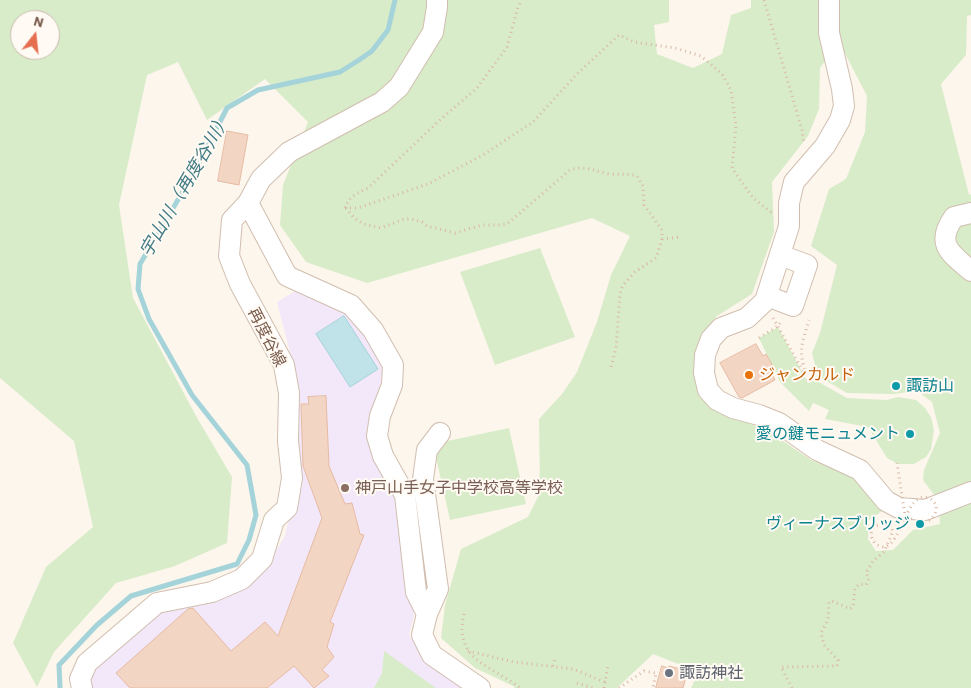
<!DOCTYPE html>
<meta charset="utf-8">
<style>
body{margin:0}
#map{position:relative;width:971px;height:688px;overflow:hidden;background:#fdf6ec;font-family:Barlow,sans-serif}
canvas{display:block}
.north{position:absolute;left:10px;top:10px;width:50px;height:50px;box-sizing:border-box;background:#fffaf3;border:1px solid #cabbb1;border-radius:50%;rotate:16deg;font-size:14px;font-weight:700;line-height:20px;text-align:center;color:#7a5c4d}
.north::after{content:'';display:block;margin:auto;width:18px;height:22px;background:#e76f51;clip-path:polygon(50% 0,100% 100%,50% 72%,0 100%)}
</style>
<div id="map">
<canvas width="971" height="688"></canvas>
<div class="north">N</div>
</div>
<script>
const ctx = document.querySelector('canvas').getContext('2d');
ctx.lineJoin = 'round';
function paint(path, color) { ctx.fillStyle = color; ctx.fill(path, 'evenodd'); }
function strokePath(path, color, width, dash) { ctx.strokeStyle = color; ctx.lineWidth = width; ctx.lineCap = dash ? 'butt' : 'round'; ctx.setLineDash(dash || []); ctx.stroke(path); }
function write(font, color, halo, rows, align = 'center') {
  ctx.font = font + ' Barlow,"Noto Sans JP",sans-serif'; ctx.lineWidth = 4; ctx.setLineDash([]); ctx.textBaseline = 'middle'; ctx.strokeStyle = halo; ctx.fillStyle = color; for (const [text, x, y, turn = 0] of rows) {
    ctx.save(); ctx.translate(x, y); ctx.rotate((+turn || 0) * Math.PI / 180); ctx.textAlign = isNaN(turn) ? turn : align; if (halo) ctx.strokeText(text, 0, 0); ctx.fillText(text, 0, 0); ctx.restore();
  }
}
const education = new Path2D(`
 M299 289 347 312 369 336 388 368 372 414 399 496 414 616 409 635 423 655 472 688H89L91 673 150 616 268 564 285 536 298 480 294 368 277 302Z`);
const green = new Path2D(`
 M0 0H669V22L654 25 657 54 693 68 722 54 731 15 751 8V0H971V15L967 16 966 55 941 84 969 195 971 194V688H691L699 672 653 654 617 688H515L513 686 475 668 441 638 445 605 461 549 528 517 540 493 539 419 562 394 577 372 597 322 611 275 630 236 592 218 367 283 306 262 280 225 283 185 308 122 265 79 207 120 178 62 147 75 119 205 133 298 196 416 232 477 227 543 175 566 116 583 54 652 37 687 13 643 46 567 93 527 74 441 0 378ZM20 20H50V50H20ZM839 42 867 96 865 132 846 179 829 189 811 246 837 265 820 333 812 353 818 376 847 393 893 394 917 391 932 402 940 433 924 470 923 480 938 500 940 524 913 530 893 550 876 551 868 539 869 520 888 507 856 477 811 460 774 435 703 400 697 371 701 338 717 316 752 294 774 232 772 182 808 136 819 109 820 68Z
 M540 248 575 337 495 365 460 272Z
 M778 327 808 383 815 380 847 398 887 400 898 397 916 400 925 408 931 417 934 430 931 449 926 457 914 464H898L887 458 868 427 825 419 829 410 813 403 809 411 780 382 759 338Z
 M509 428 526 504 450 520 433 444Z
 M384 651 436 688H374L382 673Z`);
const water = new Path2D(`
 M344 316 378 369 350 387 316 334Z`);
const stream = new Path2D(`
 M60 688 59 665 97 625 131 596 237 564 249 540 256 515 247 465 192 395 149 319 138 289 140 264 195 171 227 108 258 90 340 72 359 60 372 51 388 30 395 0`);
const building = new Path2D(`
 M227 131 248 135 239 185 218 181Z
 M756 344 763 356 766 354 774 368 770 370 775 380 742 398 739 397 720 363Z
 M326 396 329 466 345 504 352 503 360 534 364 535 330 622 334 624 327 647 334 657 322 670 329 676 314 688 294 666 267 688H130L116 673 188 609 193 608 231 651 265 622 278 636 322 518 303 466 301 404H309L308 397Z
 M662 666 668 668 669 666 681 669V672L687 673 683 688H656Z`);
const path = new Path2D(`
 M764 0 802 130 804 143
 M345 208H358L428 184 483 155 533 122 577 74 619 35 634 42 675 48 701 56 722 74 731 90 736 126 732 168 753 198 772 213
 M345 208C349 196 357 193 368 188L441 119 477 88 507 47 518 7 522 0
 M346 208 354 218 364 224 381 228 404 219H411L422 222 427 226 455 233 482 225H499L507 224 570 170C584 165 595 171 609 174 619 175 627 173 637 176L643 186 644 205 662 230V239L656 258 635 272 623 285 620 293 616 348 611 367
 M662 239 681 237
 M773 318 809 382
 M759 338 778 326 782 320
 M806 374C798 350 802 344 809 320
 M464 614C453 660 491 665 520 688
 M468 651 514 662 573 669 605 682
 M553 666 555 658
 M577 683 593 688
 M604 688 608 665
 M619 688 644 671 656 673 653 688
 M792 688 781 667 837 666 838 660 824 645 821 633 828 620 829 602 832 601 850 609 853 607 855 588 860 584 866 585 869 579 866 573 873 561 884 552 893 531 891 527`);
const minor = new Path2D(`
 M829 0V33L842 89 844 106 840 120 825 146 794 182 789 203V226L765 301 747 318 721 328 711 339 705 355 704 373 708 390 717 400 733 408 759 415 779 423 817 450 860 470 886 501 899 508 925 510 971 492
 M248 203 287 276 351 305 373 330 393 365 392 385 380 416 377 436 383 456 405 495 416 592 427 614 422 635 432 655 480 688
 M971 213 954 217C935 244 950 253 971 271
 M767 296 793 306 807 265 780 255
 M427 614 438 589 423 479 427 450 440 433
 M82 688 80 679 87 663 157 603 212 592 242 579 262 559 274 520 287 508 292 478 288 441 289 393 284 365 240 284 229 256 232 220 248 203 261 179 289 152 382 102 399 87 433 32 437 7V0`);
const pathBridge = new Path2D(`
 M891 527 886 523 875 526C867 534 873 546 884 547 903 543 906 491 928 498 944 504 934 523 920 524L905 515 897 463`);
const markers = [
 [749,375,5,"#e8710a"],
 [896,386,5,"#0f9aa8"],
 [910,434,5,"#0f9aa8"],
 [345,488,5,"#8d6e63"],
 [920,524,5,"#0f9aa8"],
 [669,673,5,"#6b7280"]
];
const streetNames = [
 ["再度谷線",267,337,63]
];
const foodNames = [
 ["ジャンカルド",759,375]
];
const cultureNames = [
 ["諏訪山",906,386,"left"],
 ["愛の鍵モニュメント",900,434],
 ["ヴィーナスブリッジ",910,524]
];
const educationNames = [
 ["神戸山手女子中学校高等学校",355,488]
];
const worshipNames = [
 ["諏訪神社",679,673]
];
const waterNames = [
 ["宇山川（再度谷川）",185,185,-60]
];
paint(education, '#f3e8fa');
paint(green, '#d8ecc9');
paint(water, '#bfe3e8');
strokePath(water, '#a5d3da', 1);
strokePath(stream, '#a5d3da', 5);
paint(building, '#f3d5c3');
strokePath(building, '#e6bba3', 1);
strokePath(minor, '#d1beb0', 22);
strokePath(path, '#d9b8a5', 3, [1, 4]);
strokePath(minor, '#fff', 20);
strokePath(pathBridge, '#d9b8a5', 3, [1, 4]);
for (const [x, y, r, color] of markers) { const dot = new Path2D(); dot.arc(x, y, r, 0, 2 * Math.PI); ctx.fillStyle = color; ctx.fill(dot); strokePath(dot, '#fffaf3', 2); }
write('16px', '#7a5c4d', '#fffaf3', streetNames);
write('16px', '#c56008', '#fffaf3', foodNames, 'left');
write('16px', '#0d838f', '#fffaf3', cultureNames, 'right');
write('16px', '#785e54', '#fffaf3', educationNames, 'left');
write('16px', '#5b616d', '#fffaf3', worshipNames, 'left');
write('italic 18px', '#437c86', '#fffaf3', waterNames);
</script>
